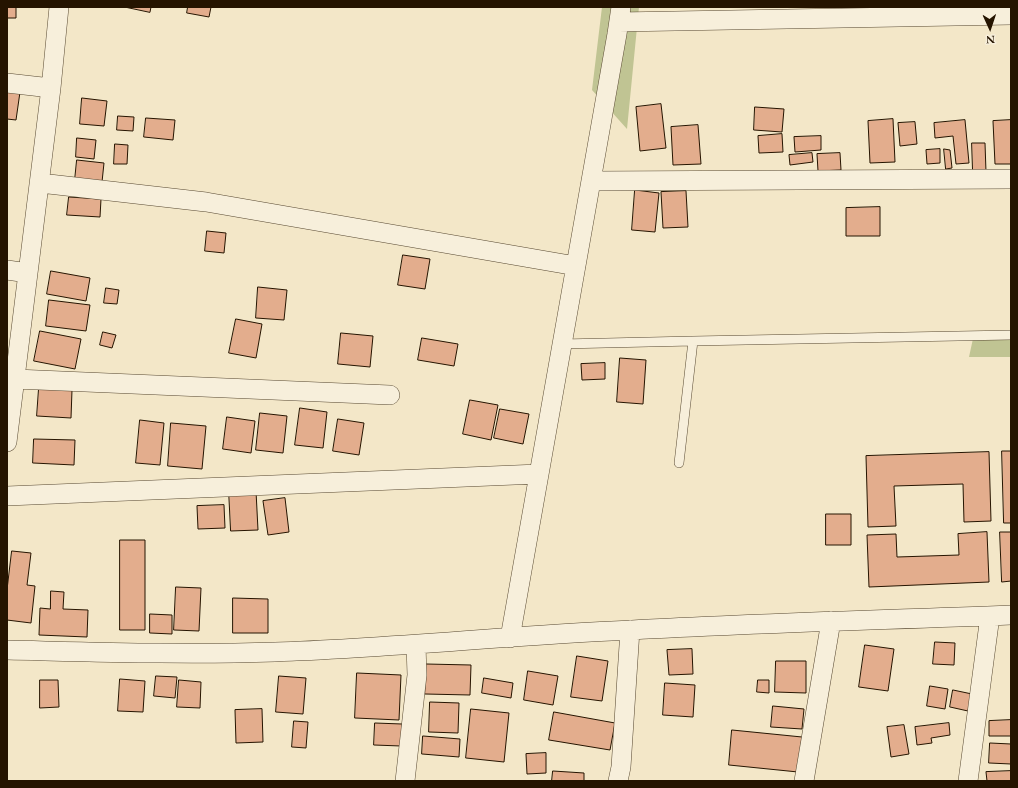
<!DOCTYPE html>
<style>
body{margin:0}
#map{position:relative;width:1018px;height:788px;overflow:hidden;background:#f3e7c8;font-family:"EB Garamond",serif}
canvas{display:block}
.frame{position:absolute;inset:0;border:8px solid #251400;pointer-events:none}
.north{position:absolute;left:970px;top:8px;width:40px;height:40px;-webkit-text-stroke:3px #f7efdb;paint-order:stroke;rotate:177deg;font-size:11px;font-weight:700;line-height:16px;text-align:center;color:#251400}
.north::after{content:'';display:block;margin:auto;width:14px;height:18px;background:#251400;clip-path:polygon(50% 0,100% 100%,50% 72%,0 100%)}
</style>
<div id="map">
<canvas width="1018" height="788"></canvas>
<div class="frame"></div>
<div class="north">N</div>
</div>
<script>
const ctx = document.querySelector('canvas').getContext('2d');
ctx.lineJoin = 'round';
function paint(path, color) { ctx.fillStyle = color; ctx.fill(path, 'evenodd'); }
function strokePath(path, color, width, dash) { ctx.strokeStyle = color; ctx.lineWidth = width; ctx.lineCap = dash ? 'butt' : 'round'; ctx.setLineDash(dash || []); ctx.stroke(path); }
const green = new Path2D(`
 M602 7H639L627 129 592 90Z
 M1011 332V357H969L974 334Z`);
const building = new Path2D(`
 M7 7H16V18H7Z
 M125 7H151L150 12Z
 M188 7H211L209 17 187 13Z
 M7 90 20 92 16 120 7 119Z
 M82 98 107 101 104 126 80 124Z
 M661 104 666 148 640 151 636 107Z
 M755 107 784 109 782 132 754 130Z
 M118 116 134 117 133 131 117 130Z
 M146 118 175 120 173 140 144 137Z
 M893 119 895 162 870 163 868 121Z
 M965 120 969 163 956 164 953 136 935 138 934 123Z
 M1011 120V164H995L993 121Z
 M915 122 917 144 900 146 898 123Z
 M698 125 701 164 673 165 671 127Z
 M782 134 783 152 759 153 758 136Z
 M821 136V150L795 152 794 137Z
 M77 138 96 140 94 159 76 157Z
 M972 143H985L986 172H973Z
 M115 144 128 145 127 164H114Z
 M940 149V163L927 164 926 150Z
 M944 149 950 150 952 168 946 169Z
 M812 153 813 162 790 165 789 155Z
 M840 153 841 170 818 171 817 154Z
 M77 160 104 163 102 182 75 180Z
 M635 190 659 193 655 232 632 230Z
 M686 191 688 227 663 228 661 192Z
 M69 197 101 199 100 217 67 215Z
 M880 207V236H846V208Z
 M207 231 226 233 224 253 205 251Z
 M403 255 430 259 425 289 398 285Z
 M51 271 90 278 86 301 47 294Z
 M258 287 287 290 284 320 256 318Z
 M106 288 119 290 117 304 104 303Z
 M49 300 90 305 86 331 46 326Z
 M236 319 262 324 256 358 229 353Z
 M40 331 81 339 75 369 34 361Z
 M103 332 116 335 112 348 100 345Z
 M341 333 373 336 370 367 338 364Z
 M422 338 458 344 454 366 418 360Z
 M620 358 646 360 643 404 617 402Z
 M605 363V379L582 380 581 364Z
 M39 388 72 390 71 418 37 416Z
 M470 400 498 405 491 440 463 434Z
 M300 408 327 412 323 448 295 445Z
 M500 409 529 414 523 444 494 438Z
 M260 413 287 416 283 453 256 450Z
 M227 417 255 421 251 453 223 449Z
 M338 419 364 423 359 455 333 451Z
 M140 420 164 423 160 465 136 463Z
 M171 423 206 426 202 469 168 466Z
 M34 439 75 440 74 465 33 463Z
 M1002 451H1011V523H1004Z
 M989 452 991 521 964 522 963 484 894 486 896 526 868 527 866 456Z
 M229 491H256L258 530 231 531Z
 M285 498 289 532 268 535 263 501Z
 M224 505 225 528 198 529 197 506Z
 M826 514H851V545H826Z
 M987 532 989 582 869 587 867 535 896 534 897 557 959 555 958 534Z
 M1000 532H1011V581L1002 582Z
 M120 540H145V630H120Z
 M12 551 31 553 27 585 35 586 31 623 7 620V590Z
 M176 587 201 588 199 631 174 630Z
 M51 591 64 592 63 609 88 610 87 637 39 635 40 608 50 609Z
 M233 598 268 599V633H233Z
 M150 614 172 615V634L150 633Z
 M935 642 955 643 954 665 933 664Z
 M865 645 894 649 888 691 859 687Z
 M692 649 693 674 669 675 667 650Z
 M577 656 608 661 602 701 571 697Z
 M776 661H806V693L775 692Z
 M426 664 471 665 470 695 425 694Z
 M528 671 558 676 553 705 524 700Z
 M357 673 401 675 399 720 355 718Z
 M156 676 177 677 175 698 154 696Z
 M279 676 306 678 303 714 276 712Z
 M484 678 513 683 511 698 482 693Z
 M120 679 145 681 143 712 118 711Z
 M40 680H58L59 707 40 708Z
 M179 680 201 682 200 708 177 707Z
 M758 680H769V693L757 692Z
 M665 683 695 685 693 717 663 715Z
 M930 686 948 689 945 709 927 706Z
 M953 690 972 694 968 711 950 707Z
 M430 702 459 703 458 733 429 732Z
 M773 706 804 709 802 729 771 727Z
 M262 709 263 742 236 743 235 710Z
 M471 709 509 713 504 762 466 758Z
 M554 712 615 723 610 750 549 740Z
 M1011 720V736H989V721Z
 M294 721 308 722 306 748 292 747Z
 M375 723 402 724 401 746 374 745Z
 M949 723 950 735 931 738 932 743 917 745 915 727Z
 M904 725 909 754 891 757 887 727Z
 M732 730 802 737 798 772 729 765Z
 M423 736 460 739 459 757 422 754Z
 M990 743 1011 744V764L989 763Z
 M546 753V773L527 774 526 754Z
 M553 771 584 773V781H552Z
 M1011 771V781H987L986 772Z`);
const lane = new Path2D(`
 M562 344 693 341 1011 335
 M679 463 693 341`);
const street = new Path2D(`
 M619 22 1011 15
 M7 83 51 88
 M591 181 1011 179
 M40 183 206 202 576 266
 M7 270 28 273
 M15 379 390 395
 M7 442 51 88 59 7
 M7 496 539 474
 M510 638 617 34 621 7
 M7 650C96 652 185 655 275 652 394 648 513 635 632 630 759 623 885 620 1011 615
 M405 781 417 675 416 645
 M618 781 621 767 630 630
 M804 781 831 621
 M968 781 990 616`);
paint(green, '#c0c493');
paint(building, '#e3ad8d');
strokePath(building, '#251400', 1);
strokePath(lane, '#584932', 10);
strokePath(street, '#584932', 20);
strokePath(lane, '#f7efdb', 9);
strokePath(street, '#f7efdb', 19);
</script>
